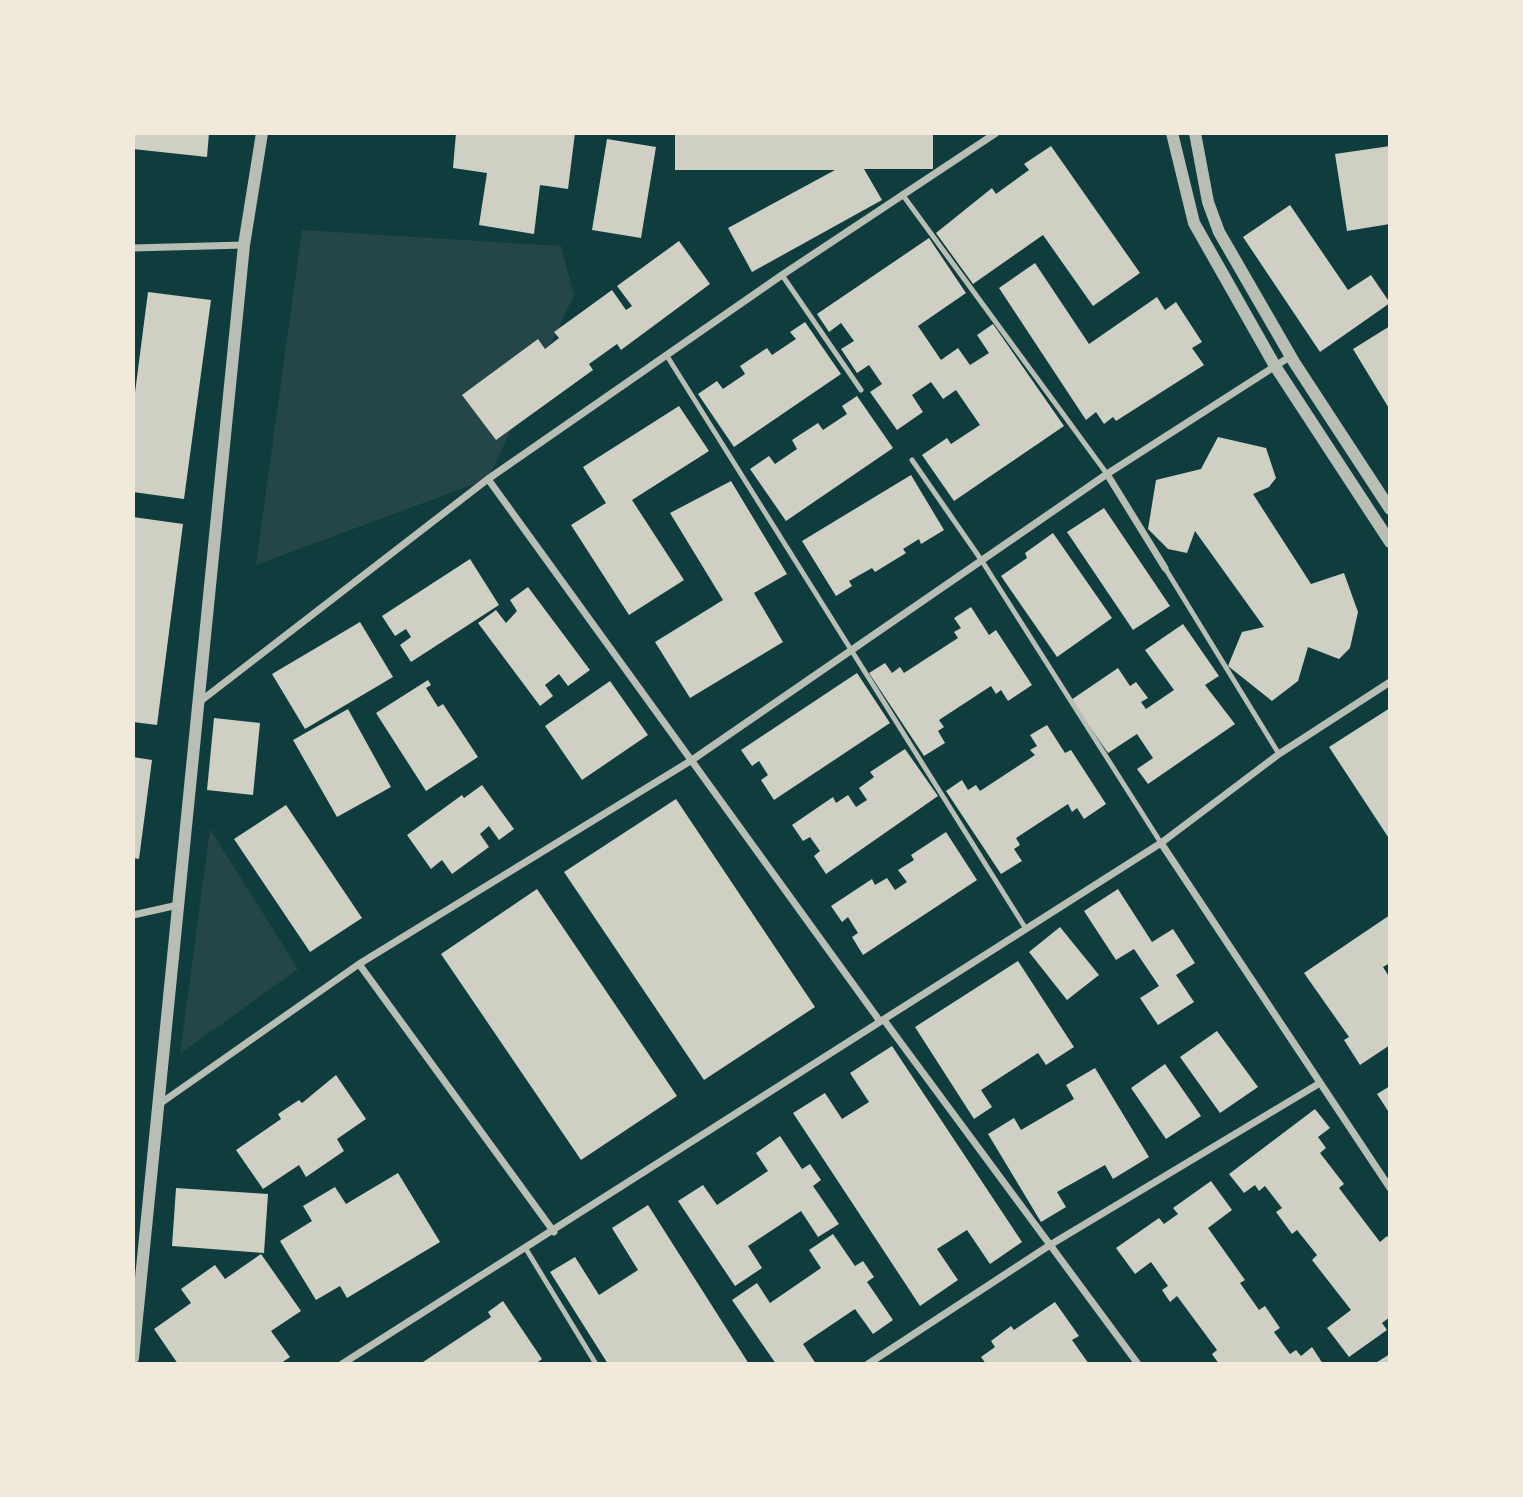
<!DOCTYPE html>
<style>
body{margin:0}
#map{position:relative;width:1523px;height:1497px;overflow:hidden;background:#0f3d3e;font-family:"Source Serif 4",serif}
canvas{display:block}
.frame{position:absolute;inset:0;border:135px solid #f1e9da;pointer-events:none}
</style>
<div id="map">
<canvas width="1523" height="1497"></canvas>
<div class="frame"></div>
</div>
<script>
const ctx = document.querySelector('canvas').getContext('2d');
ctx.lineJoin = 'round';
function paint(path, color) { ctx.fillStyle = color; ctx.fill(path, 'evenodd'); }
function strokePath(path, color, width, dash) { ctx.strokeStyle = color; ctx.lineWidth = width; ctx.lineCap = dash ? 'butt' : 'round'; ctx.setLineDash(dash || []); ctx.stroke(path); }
const green = new Path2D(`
 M302 230 561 246 574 295 488 479 256 565Z
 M210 829 298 969 180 1054Z`);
const building = new Path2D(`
 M133 133H209L207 157 133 149Z
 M456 133H575L568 189 540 185 534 234 479 225 487 173 453 168Z
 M675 133H933V169H864L882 200 752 272 728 228 835 170H675Z
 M607 139 656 147 641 238 592 230Z
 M1051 146 1140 273 1093 306 1043 235 973 284 936 233 992 188 996 194 1029 170 1024 164Z
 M1390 146V224L1347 231 1335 154Z
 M1290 205 1348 290 1371 275 1390 303 1320 352 1243 237Z
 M929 238 966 293 918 326 941 360 958 348 970 365 989 353 977 335 993 324 1064 426 954 501 922 455 947 438 951 444 980 425 956 390 943 399 931 382 912 395 923 412 897 430 870 392 882 384 869 365 857 373 841 349 854 341 841 323 829 332 817 314Z
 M679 241 710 284 621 350 617 344 589 364 593 370 496 440 462 395 538 339 545 349 559 338 554 332 612 290 626 310 632 306 617 286Z
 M1035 263 1089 344 1157 297 1165 310 1176 302 1202 342 1192 348 1204 365 1116 421 1113 417 1104 424 1096 412 1086 420 999 288Z
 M148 292 211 300 184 499 133 492V408Z
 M805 322 841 374 734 447 698 394 717 381 723 389 745 374 740 366 767 348 772 355 796 339 790 332Z
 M1390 326V410L1353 349Z
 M857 396 893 448 786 521 750 469 769 456 775 464 797 449 792 440 818 423 823 430 847 414 842 406Z
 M679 406 709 451 632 500 684 580 629 615 571 525 606 503 583 467Z
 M1218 437 1266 448 1276 478 1269 487 1253 494 1311 584 1344 573 1358 612 1350 648 1339 659 1308 647 1298 681 1272 701 1228 666 1242 632 1264 627 1195 531 1187 553 1168 549 1148 529 1156 480 1201 469Z
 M911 475 944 530 921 544 919 539 903 549 906 553 875 572 872 568 849 581 852 586 836 596 802 541Z
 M731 481 787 574 754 593 783 642 690 698 655 642 723 600 670 513Z
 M1104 508 1170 606 1133 630 1067 532Z
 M133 517 183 524 157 725 133 722Z
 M1053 533 1112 618 1057 657 1001 576 1027 558 1025 553Z
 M470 559 499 605 411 662 400 645 411 637 406 629 395 636 382 616Z
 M528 587 590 670 568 686 559 674 545 685 553 696 540 706 478 623 496 610 506 623 517 611 510 600Z
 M971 607 989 635 996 630 1032 685 1008 701 1001 690 996 694 991 686 939 720 944 727 938 731 945 743 924 756 869 673 885 663 892 673 900 667 904 673 958 638 954 632 961 628 954 618Z
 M360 622 393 677 305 729 272 674Z
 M1183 624 1219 676 1205 685 1235 724 1148 784 1137 769 1153 758 1137 734 1108 753 1071 700 1118 668 1130 686 1136 682 1148 698 1141 702 1146 709 1174 690 1145 650Z
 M857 673 890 723 774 800 761 780 768 775 759 761 752 766 741 750Z
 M428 680 431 685 426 688 438 707 443 704 478 757 426 791 376 713Z
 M610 681 648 735 582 780 545 726Z
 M1390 708V840L1329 747Z
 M348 709 391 787 337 817 293 740Z
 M214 718 260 723 253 795 207 790Z
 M1047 725 1065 753 1071 750 1106 804 1084 819 1077 808 1072 812 1068 804 1016 838 1020 845 1014 849 1022 861 1001 874 946 791 962 780 968 790 976 785 980 791 1035 755 1030 750 1037 746 1030 735Z
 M905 749 938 796 826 874 814 856 820 851 810 837 803 841 792 825 833 797 836 803 848 795 856 807 867 800 859 788 874 777 870 772Z
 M133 757 152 760 139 859 133 858Z
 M482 785 514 829 499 840 489 826 480 834 489 847 452 874 442 860 431 869 407 835 462 795 464 798Z
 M676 799 815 1007 704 1080 564 872Z
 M286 805 362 918 310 952 234 839Z
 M946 832 977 880 863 955 852 937 858 933 848 917 842 922 831 906 872 879 875 885 887 878 895 890 907 882 898 870 914 860 911 855Z
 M537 889 677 1096 581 1160 441 954Z
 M1118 889 1152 942 1173 929 1195 963 1176 975 1194 1002 1158 1025 1140 998 1159 986 1134 949 1116 960 1084 911Z
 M1390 915V963L1383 967 1390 978V1045L1360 1065 1344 1040 1349 1037 1304 973Z
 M1060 927 1099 975 1067 1000 1029 952Z
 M1018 961 1074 1047 1046 1065 1038 1053 981 1090 992 1107 974 1119 915 1027Z
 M1217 1031 1258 1087 1220 1113 1180 1057Z
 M892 1046 1022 1242 990 1264 967 1230 937 1249 958 1280 920 1306 793 1113 825 1093 842 1119 869 1102 850 1073Z
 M1165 1064 1201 1116 1166 1139 1131 1088Z
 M1095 1068 1149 1157 1113 1179 1105 1165 1057 1192 1066 1207 1041 1222 988 1134 1014 1118 1021 1130 1074 1099 1066 1085Z
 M336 1075 366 1119 337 1139 344 1151 306 1177 299 1165 263 1189 236 1150 281 1119 278 1114 299 1100 302 1103Z
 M1390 1086V1114L1377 1094Z
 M1315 1109 1330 1128 1318 1137 1326 1148 1320 1153 1344 1184 1339 1188 1380 1242 1387 1236 1390 1239V1317L1382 1323 1387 1330 1349 1357 1327 1328 1351 1310 1312 1260 1317 1255 1297 1230 1292 1234 1276 1212 1282 1208 1265 1186 1259 1191 1255 1185 1244 1193 1229 1174Z
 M780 1136 802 1169 810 1164 821 1180 813 1186 839 1224 818 1237 801 1211 748 1246 762 1268 735 1286 678 1201 703 1185 717 1205 768 1171 756 1153Z
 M398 1173 440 1242 347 1298 340 1286 316 1300 280 1241 312 1221 303 1206 335 1187 346 1204Z
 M1211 1181 1232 1210 1208 1228 1245 1280 1240 1283 1259 1310 1265 1306 1280 1328 1274 1332 1290 1354 1296 1350 1301 1356 1312 1347 1323 1364H1219L1212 1354 1217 1350 1177 1296 1170 1302 1162 1290 1168 1286 1151 1262 1135 1274 1116 1248 1159 1218 1164 1224 1178 1214 1173 1208Z
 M176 1188 268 1194 264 1253 172 1246Z
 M648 1205 749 1364H608L550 1272 575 1257 599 1295 638 1270 612 1228Z
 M833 1234 855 1266 863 1261 874 1277 867 1282 893 1320 873 1334 855 1309 803 1344 816 1364H776L732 1300 757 1283 770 1303 821 1268 809 1250Z
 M261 1254 301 1311 271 1331 290 1357 280 1364H178L154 1329 191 1303 181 1289 215 1265 225 1279Z
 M503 1301 542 1359 535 1364H420L491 1317 488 1312Z
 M1055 1302 1079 1336 1072 1340 1089 1364H986L981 1357 995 1347 991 1341 1011 1326 1014 1330Z
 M1390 1354V1364H1374Z`);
const service = new Path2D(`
 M902 194 1107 474
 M782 275 861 390
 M667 356 1026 929
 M912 460 982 561 1161 843
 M1165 568 1279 754
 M526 1249 596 1364`);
const minor = new Path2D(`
 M133 248 244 245
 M1107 474 1165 568
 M198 703 488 479
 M1161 843 1390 1188
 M133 915 178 905
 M359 964 692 760 1107 474 1291 356
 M879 1020 488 479 782 275 996 133
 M884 1020 1138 1364
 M158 1105 359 964 554 1232
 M342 1364 1161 843 1279 754 1390 682
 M868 1364 1050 1245 1320 1083`);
const tertiary = new Path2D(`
 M1172 133 1194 223 1275 366 1390 542
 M1195 133 1208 202 1219 232 1294 362 1390 509
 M133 1358 244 245 262 133`);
paint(green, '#244646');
paint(building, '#cfcfc3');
strokePath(service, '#b8beb3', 5);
strokePath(minor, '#b8beb3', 7);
strokePath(tertiary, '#b8beb3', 12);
</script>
